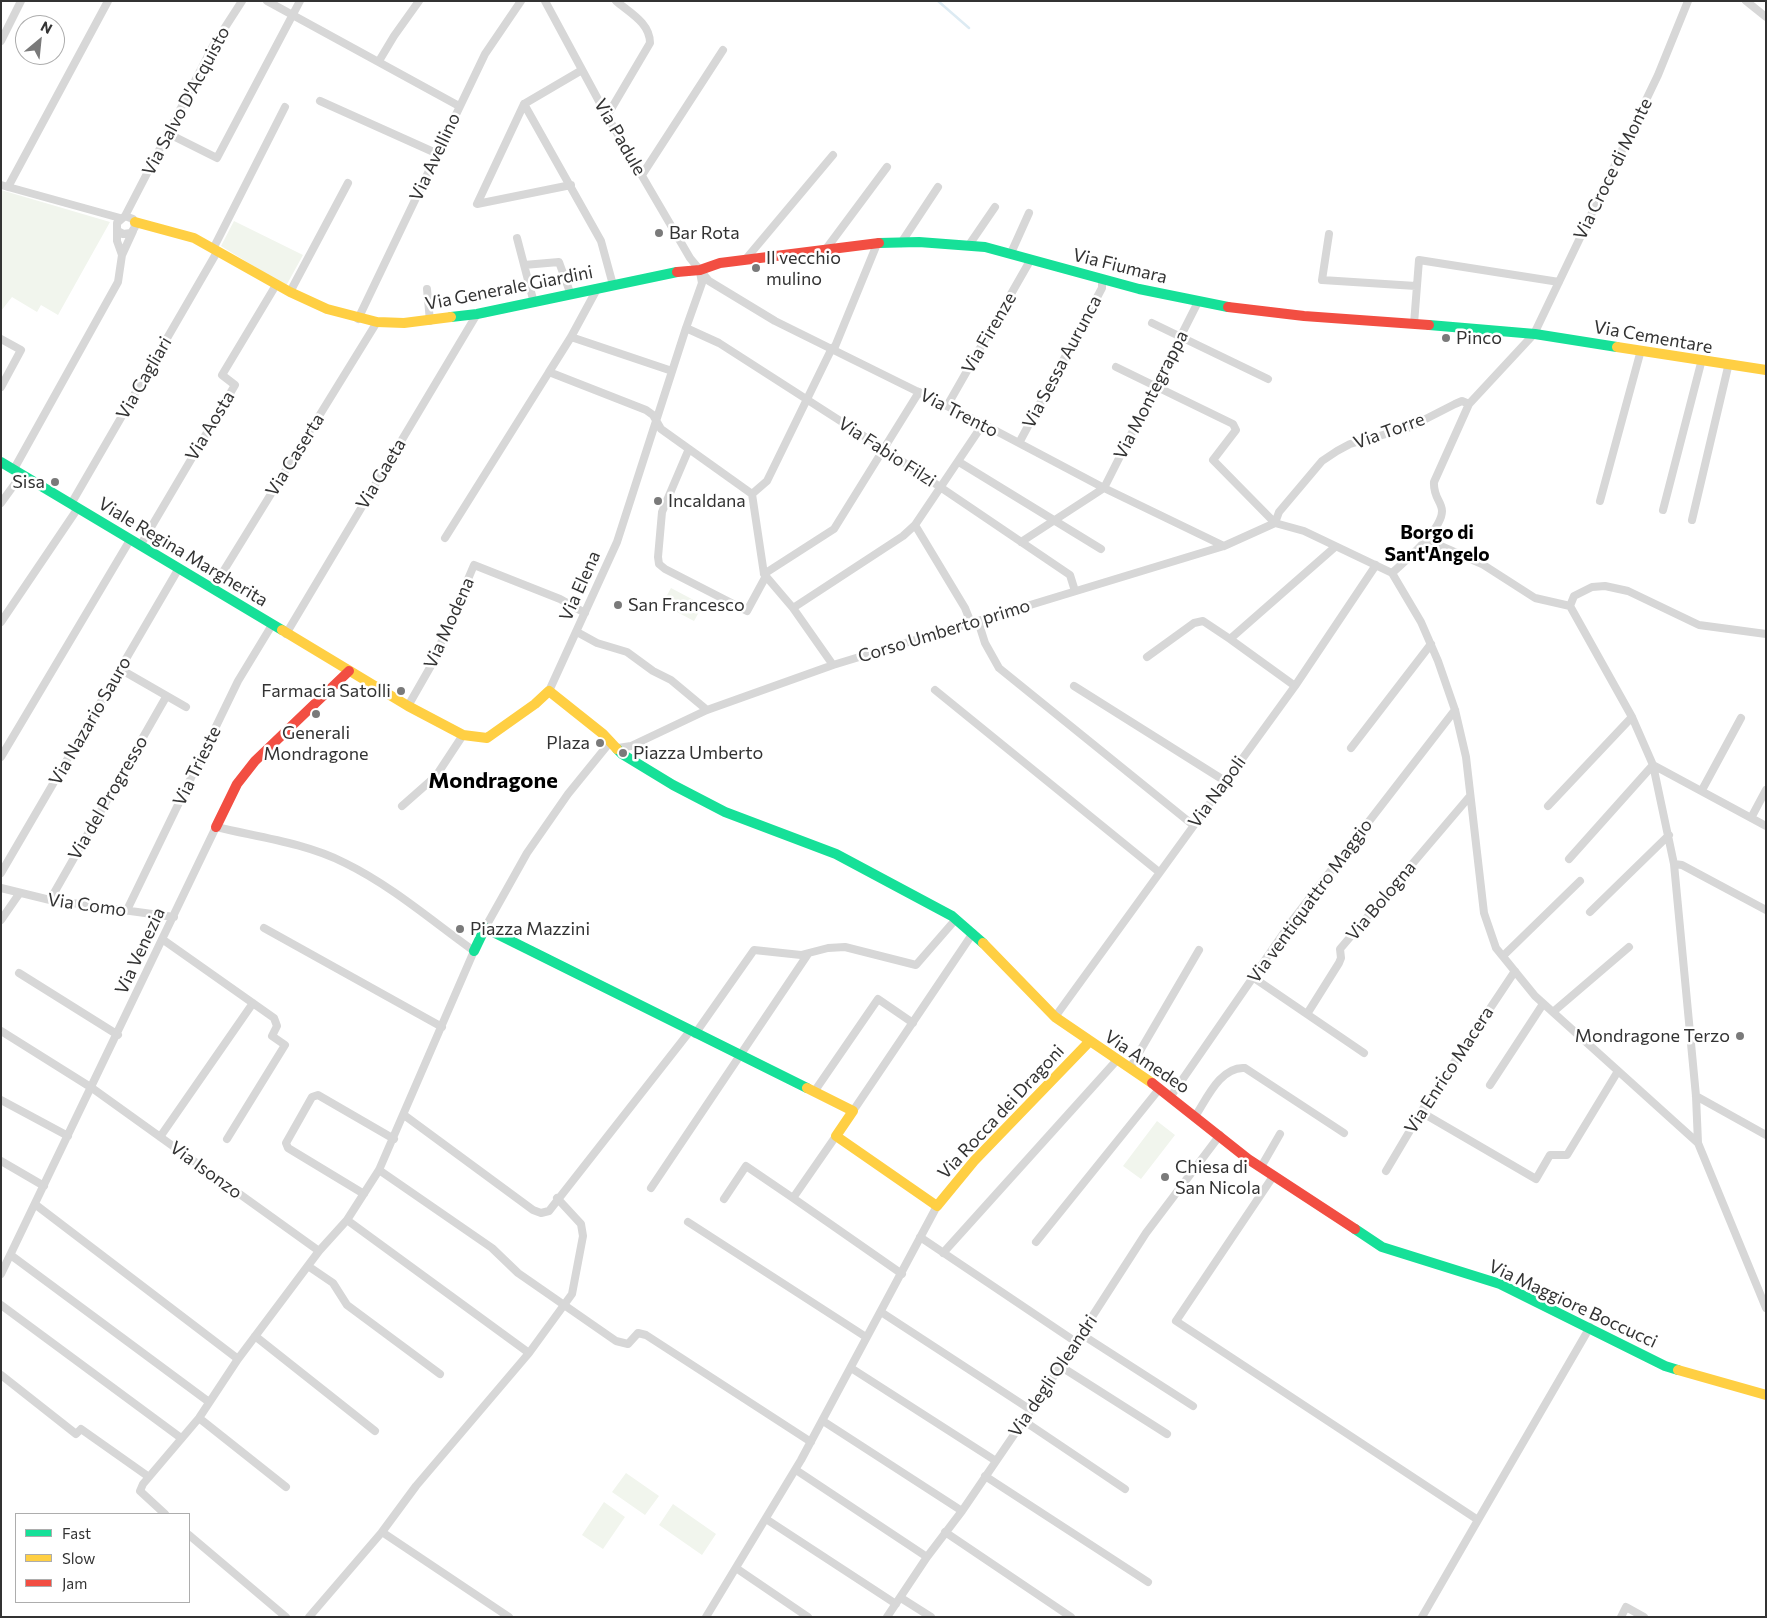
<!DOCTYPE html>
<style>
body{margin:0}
#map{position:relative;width:1767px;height:1618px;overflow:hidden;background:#fff;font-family:Commissioner,sans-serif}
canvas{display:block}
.frame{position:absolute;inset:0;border:2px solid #333;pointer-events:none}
.legend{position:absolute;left:15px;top:1513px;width:175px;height:90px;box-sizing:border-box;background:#fff;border:1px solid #adadad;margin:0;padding:6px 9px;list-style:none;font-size:15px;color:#333}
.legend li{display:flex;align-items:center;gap:10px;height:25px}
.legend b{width:25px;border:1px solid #adadad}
.north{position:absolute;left:15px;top:15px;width:50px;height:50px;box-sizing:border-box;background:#fff;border:1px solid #adadad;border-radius:50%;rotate:28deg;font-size:14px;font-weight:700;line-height:20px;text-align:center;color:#333}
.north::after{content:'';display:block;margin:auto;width:18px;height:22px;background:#7a7a7a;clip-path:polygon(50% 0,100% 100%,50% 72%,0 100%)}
</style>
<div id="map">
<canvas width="1767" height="1618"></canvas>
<div class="frame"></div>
<ul class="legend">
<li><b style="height:6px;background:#16e098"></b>Fast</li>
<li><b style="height:6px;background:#ffcf43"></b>Slow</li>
<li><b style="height:6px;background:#f24e42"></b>Jam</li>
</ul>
<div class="north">N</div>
</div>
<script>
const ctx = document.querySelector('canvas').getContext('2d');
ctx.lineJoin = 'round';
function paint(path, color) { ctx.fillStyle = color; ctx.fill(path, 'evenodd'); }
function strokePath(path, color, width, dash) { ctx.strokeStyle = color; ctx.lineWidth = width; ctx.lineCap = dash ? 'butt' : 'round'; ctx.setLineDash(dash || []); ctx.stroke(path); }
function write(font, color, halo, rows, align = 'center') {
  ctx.font = font + ' Commissioner,sans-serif'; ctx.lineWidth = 5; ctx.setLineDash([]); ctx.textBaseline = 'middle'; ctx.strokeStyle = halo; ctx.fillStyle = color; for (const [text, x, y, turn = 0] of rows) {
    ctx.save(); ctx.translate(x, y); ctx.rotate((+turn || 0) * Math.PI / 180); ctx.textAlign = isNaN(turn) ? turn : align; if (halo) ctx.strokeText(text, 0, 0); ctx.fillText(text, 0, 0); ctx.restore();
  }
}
const green = new Path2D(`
 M1 190 110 222 58 315 41 305 37 312 12 297 1 311Z
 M234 221 303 255 286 286 221 246Z
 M671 588 703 605 694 621 662 604Z
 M1157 1121 1175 1135 1141 1179 1123 1166Z
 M626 1473 659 1496 645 1515 612 1492Z
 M604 1502 625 1517 603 1549 582 1535Z
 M673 1504 716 1534 702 1555 659 1525Z`);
const stream = new Path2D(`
 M938 1 969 28`);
const street = new Path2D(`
 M267 1 459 106
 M545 1 607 116 690 258 709 281 775 321 983 424 1104 488 1224 546
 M1746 1 1766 17
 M1 41 21 1
 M379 61 394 36 419 1
 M582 70 524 104 601 241 613 285
 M320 101 438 154
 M524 104 477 204 571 185
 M607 116 650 43C650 23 630 13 616 1
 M167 133 217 158 300 1
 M642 175 723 50
 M1 185 120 218
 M8 187 108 1
 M125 216 213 46 242 1
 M118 231 123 234 131 233 135 227 133 219 125 216 117 223V241L122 255
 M1329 234 1322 280 1416 286
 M517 238 534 303
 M901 243 938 187
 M969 245 995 207
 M213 249 285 107
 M826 249 887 167
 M1011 253 1029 213
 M745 260 833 155
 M524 265 559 262 571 295
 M427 289 430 321
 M597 289 571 337 549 372 646 410 653 415 661 429 752 494 764 574 793 608
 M290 292 348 183
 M358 319 485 54 521 1
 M1152 323 1268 379
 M1414 324 1419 260 1559 282
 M686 328 719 343 884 449 1070 575 1075 591
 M571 337 672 371
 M1 339 21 350 1 387
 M834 349 877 244
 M1116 367 1233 424 1236 430 1213 460 1275 523
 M947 406 1031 259
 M1019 443 1102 288V280
 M688 451 662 512 658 557 659 564 665 569 747 611 766 576
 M959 462 1101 549
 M14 469 118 282 122 255 133 231
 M752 494 767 481 832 348
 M1600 501 1641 350
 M1 503 22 474
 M71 504 217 252
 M1663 510 1701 363
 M1692 520 1728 367
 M1275 523 1304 531 1392 573 1421 622 1438 661 1455 710 1466 757 1484 913 1496 948 1535 996 1698 1143
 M1275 523 1279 512 1322 461 1337 451 1350 444 1408 428 1455 404 1462 401 1469 404
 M915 525 965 608 971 623
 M445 538 549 372
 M1427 540 1482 564 1535 598 1570 606 1574 596 1592 587 1605 586 1628 591 1699 625 1766 634
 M1021 542 1104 488 1198 302
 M140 546 235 385 222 375 276 285
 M1392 573C1405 561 1442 530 1442 511 1442 502 1433 497 1434 482L1469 404 1534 334 1658 75 1688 1
 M764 574 834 529 919 392
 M213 588 377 322
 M1570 606 1632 717 1653 765 1674 864 1696 1096 1698 1143 1766 1308
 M978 621 985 643 999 668 1193 825
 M1 622 78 508
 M577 632 597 643 627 652 653 671 671 680 707 710
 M286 634 477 314
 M1147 657 1194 623 1203 621 1230 639
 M833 665 793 608 903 536 915 525 983 424
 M120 669 186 707
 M1074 686 1225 781
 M1295 686 1230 639 1335 547
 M935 690 1159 872
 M549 691 617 542 686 328 702 283 700 272
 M408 706 432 664 474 565 560 599 585 613
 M618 748 631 746 707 710 833 665 1224 546 1275 523
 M1351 748 1431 644
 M1 757 130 540
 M1702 790 1741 718
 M402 806 436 776 463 735
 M1548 806 1632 717
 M1751 818 1766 790
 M1569 859 1653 765 1766 826
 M1674 864 1682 865 1766 910
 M1 873 179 568
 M1 888 50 900 174 917
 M50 900 166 697
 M127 910 238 681 272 625
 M1590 912 1669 835
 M1 920 19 894
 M264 928 442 1027
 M485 928 527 853 568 794 611 741
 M162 939 274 1018 277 1026 272 1036 285 1045 227 1139
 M1503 956 1580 881
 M19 973 118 1035
 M1254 978 1364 1053
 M1553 1012 1629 947
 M1307 1014 1339 963 1341 958 1340 949 1470 796
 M1055 1017 1295 686 1376 565
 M1 1031 92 1088 319 1251
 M695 1034 754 950 801 955 828 948 845 947 916 965 956 919
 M1130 1068 1199 950
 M1490 1085 1543 1004
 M814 1092 878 999 913 1023
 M1171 1096 1292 921 1455 710
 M1696 1096 1766 1135
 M1 1100 68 1136
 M853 1111 973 933
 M1421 1112 1536 1179 1550 1155H1567L1618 1071
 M404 1115 533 1210 541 1213 549 1211 690 1031
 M1196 1115C1207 1098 1221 1066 1245 1068L1344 1133
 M836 1136 793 1198 902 1274
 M160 1137 253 1003
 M1 1161 44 1186
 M1261 1167 1280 1134
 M379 1170 492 1248 518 1273 616 1341 628 1344 638 1333 646 1335 811 1442
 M1386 1171 1421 1112 1515 971
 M1274 1175 1176 1321 1478 1520 1422 1617
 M651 1188 808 954
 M364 1194 288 1148 286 1143 312 1097 318 1095 394 1139
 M724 1199 746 1166 793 1198
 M36 1205 238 1359
 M347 1220 529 1353
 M688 1222 866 1337
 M920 1237 1076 1342
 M1036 1242 1160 1088
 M943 1253 1117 1060
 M12 1256 209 1402
 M308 1266 333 1283 347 1305 440 1374
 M1 1274 216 827C258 837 306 843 345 863 392 886 432 921 474 951L379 1170 347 1220 319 1251 238 1359 199 1418 143 1484 140 1491 165 1514
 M1 1305 181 1438
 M881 1312 1031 1410
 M1081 1334 1193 1406
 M255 1336 375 1431
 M1060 1366 1167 1434
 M851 1368 996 1461
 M1 1375 76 1434 81 1429 149 1477
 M199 1418 286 1487
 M823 1421 962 1511
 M1024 1421 1125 1489
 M796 1470 927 1557
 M985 1476 1148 1582
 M766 1519 896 1604
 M1478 1520 1590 1327
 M382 1532 416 1486 529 1353 572 1294 583 1236 581 1224 557 1198
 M945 1532 1071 1617
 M189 1535 286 1617
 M736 1568 808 1617
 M901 1598 931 1617
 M309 1617 382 1532 509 1617
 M706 1617 801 1460 937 1206
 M887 1617 927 1557 962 1511 1050 1382 1146 1233 1220 1135
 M1621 1617 1626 1607 1644 1617`);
const fast = new Path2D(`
 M879 243 919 242 985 247 1139 289 1228 307
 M451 317 477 314 677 272
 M1429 325 1535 334 1617 347
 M1 462 282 630
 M617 749 622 754 673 785 725 812 836 854 952 916 983 943
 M474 951 485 928 807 1088
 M1355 1229 1382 1247 1500 1284 1665 1366 1678 1370`);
const slow = new Path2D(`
 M135 222 194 238 290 292 327 309 377 322 404 323 451 317
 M1617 347 1766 370
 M282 630 408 706 463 735 487 738 535 704 549 691 603 734 617 749
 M983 943 1055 1017 1152 1083
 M807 1088 853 1111 836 1136 937 1206 974 1161 1089 1042
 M1678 1370 1766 1395`);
const jam = new Path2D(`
 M677 272 700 270 720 263 879 243
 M1228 307 1304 316 1429 325
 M216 827 237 784 255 761 349 671
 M1152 1083 1248 1159 1355 1229`);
const markers = [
 [659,233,5,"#7a7a7a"],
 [756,268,5,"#7a7a7a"],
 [1446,338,5,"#7a7a7a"],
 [55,482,5,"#7a7a7a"],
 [658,501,5,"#7a7a7a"],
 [618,605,5,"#7a7a7a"],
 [401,691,5,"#7a7a7a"],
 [316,714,5,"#7a7a7a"],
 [600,743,5,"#7a7a7a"],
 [623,753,5,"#7a7a7a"],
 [460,929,5,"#7a7a7a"],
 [1740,1036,5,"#7a7a7a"],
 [1165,1177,5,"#7a7a7a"]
];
const streetNames = [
 ["Via Salvo D'Acquisto",186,101,-62],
 ["Via Padule",620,137,60],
 ["Via Avellino",435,157,-65],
 ["Via Croce di Monte",1613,169,-64],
 ["Via Fiumara",1120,266,14],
 ["Via Generale Giardini",509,288,-11],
 ["Via Firenze",989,333,-60],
 ["Via Cementare",1653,337,10],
 ["Via Sessa Aurunca",1062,362,-62],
 ["Via Cagliari",144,378,-60],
 ["Via Montegrappa",1151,395,-63],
 ["Via Trento",959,413,27],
 ["Via Aosta",210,426,-59],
 ["Via Torre",1389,431,-20],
 ["Via Fabio Filzi",887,452,33],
 ["Via Caserta",295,455,-58],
 ["Via Gaeta",381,474,-59],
 ["Viale Regina Margherita",183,552,31],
 ["Via Elena",580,586,-66],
 ["Via Modena",449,623,-66],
 ["Corso Umberto primo",944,631,-17],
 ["Via Nazario Sauro",90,721,-60],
 ["Via Trieste",197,766,-64],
 ["Via Napoli",1217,792,-54],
 ["Via del Progresso",108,798,-60],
 ["Via ventiquattro Maggio",1310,901,-54],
 ["Via Bologna",1381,901,-50],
 ["Via Como",87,905,8],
 ["Via Venezia",140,951,-65],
 ["Via Amedeo",1147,1062,34],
 ["Via Enrico Macera",1449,1070,-57],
 ["Via Rocca dei Dragoni",1001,1112,-47],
 ["Via Isonzo",206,1170,36],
 ["Via Maggiore Boccucci",1573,1304,25],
 ["Via degli Oleandri",1053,1376,-56]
];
const poiNames = [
 ["Bar Rota",669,233],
 ["Il vecchio",766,258],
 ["mulino",766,279],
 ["Pinco",1456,338],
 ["Sisa",45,482,"right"],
 ["Incaldana",668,501],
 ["San Francesco",628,605],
 ["Farmacia Satolli",391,691,"right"],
 ["Generali",316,733,"center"],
 ["Mondragone",316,754,"center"],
 ["Plaza",590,743,"right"],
 ["Piazza Umberto",633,753],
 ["Piazza Mazzini",470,929],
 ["Mondragone Terzo",1730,1036,"right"],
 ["Chiesa di",1175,1167],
 ["San Nicola",1175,1188]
];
const neighbourhoodNames = [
 ["Borgo di",1437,533],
 ["Sant'Angelo",1437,555]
];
const districtNames = [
 ["Mondragone",493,781]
];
paint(green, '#f1f5ed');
strokePath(stream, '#ddebf3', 2.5);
strokePath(street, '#d7d7d7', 8);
strokePath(fast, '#16e098', 10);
strokePath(slow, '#ffcf43', 10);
strokePath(jam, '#f24e42', 10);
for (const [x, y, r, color] of markers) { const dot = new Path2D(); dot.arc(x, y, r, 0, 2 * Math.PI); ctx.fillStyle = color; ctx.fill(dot); strokePath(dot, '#fff', 2); }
write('18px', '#333', '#fff', streetNames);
write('18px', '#333', '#fff', poiNames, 'left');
write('bold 19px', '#000', '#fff', neighbourhoodNames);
write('bold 22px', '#000', '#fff', districtNames);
</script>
